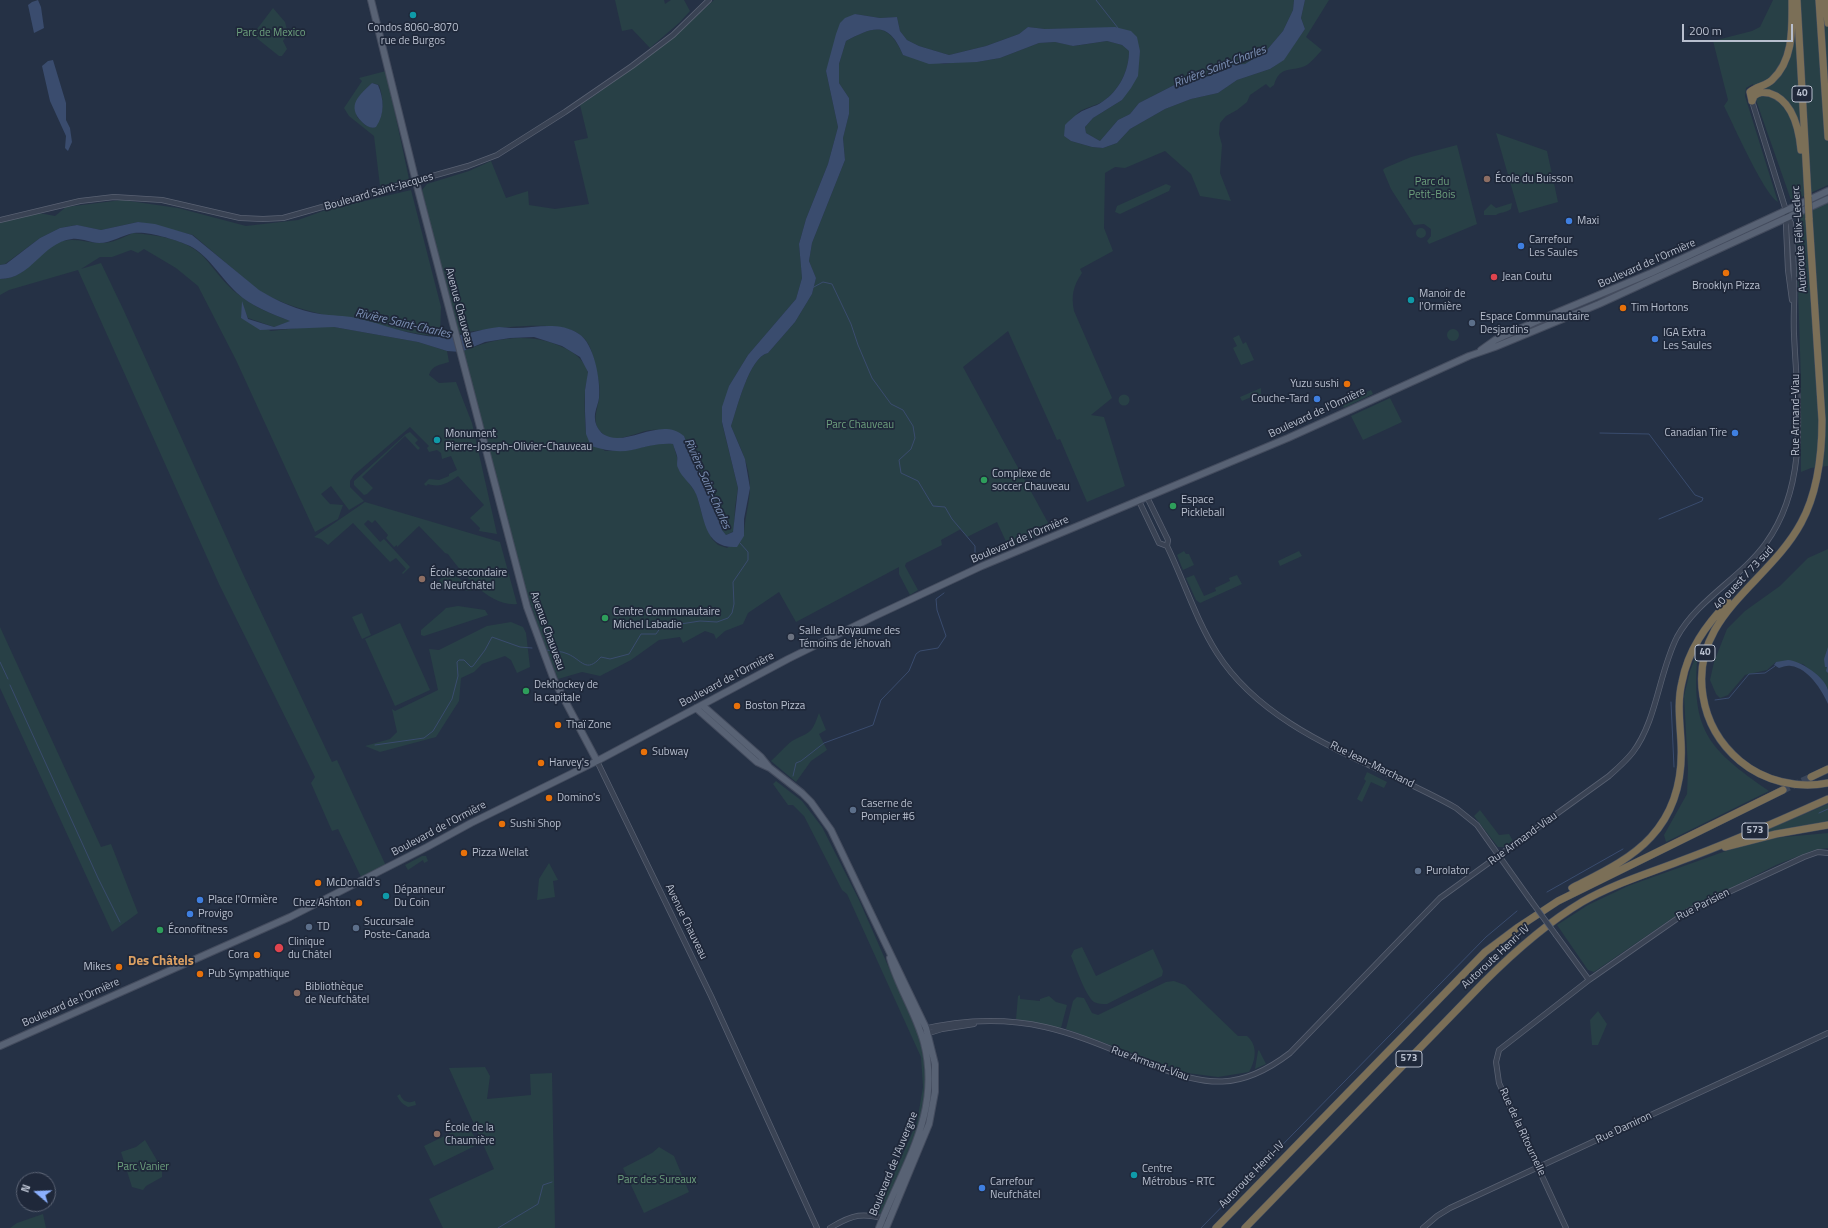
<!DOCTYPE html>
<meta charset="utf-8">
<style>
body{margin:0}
#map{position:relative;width:1828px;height:1228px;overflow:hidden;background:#253145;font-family:"Titillium Web",sans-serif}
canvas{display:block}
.north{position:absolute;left:16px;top:1172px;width:40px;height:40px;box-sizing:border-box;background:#1f283a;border:1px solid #5c6475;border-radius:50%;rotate:289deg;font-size:11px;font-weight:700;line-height:16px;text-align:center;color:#b8bfce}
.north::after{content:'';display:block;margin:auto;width:14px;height:18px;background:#8cb0fe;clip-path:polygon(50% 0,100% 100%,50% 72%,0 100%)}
.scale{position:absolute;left:1682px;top:24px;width:111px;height:18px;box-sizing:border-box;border:2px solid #b8bfce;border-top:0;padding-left:5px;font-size:12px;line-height:14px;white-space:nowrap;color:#b8bfce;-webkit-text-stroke:3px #1f283a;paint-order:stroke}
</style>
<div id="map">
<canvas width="1828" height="1228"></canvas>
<div class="north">N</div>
<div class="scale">200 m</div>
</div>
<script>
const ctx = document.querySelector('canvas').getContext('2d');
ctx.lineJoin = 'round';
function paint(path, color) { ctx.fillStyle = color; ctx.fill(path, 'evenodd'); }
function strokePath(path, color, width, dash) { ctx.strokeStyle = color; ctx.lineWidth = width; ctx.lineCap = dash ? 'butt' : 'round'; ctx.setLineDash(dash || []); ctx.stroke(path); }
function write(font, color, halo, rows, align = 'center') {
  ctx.font = font + ' "Titillium Web",sans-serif'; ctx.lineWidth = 3.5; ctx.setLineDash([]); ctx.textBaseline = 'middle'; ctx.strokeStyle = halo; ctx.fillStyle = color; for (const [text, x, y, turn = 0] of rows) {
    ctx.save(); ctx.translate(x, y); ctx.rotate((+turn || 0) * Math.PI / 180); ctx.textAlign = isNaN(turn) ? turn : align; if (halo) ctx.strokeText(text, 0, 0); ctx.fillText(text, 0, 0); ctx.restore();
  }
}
const green = new Path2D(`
 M615 0H664L665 4 671 0H684L690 11 680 22 650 48 632 29 622 31Z
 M714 0H1294L1293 10 1283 31 1266 51 1245 64 1229 65 1210 76 1186 79 1139 103 1130 114 1118 120 1100 141 1086 133 1085 127 1093 118 1122 100 1140 51 1118 28 1045 29 1028 27 1019 34 986 46 949 55 919 46 907 40 900 31 897 17 880 18 855 14 826 71 838 127 828 164 806 219 799 244 802 278 796 299 748 355 729 386 722 423 738 488 735 507 734 531 726 535 722 530 713 490 699 473 684 436C674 434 662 429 652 430 636 431 616 446 602 433 591 423 597 411 599 399 601 388 598 376 595 366 593 354 590 341 579 334 556 318 487 330 459 333L436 249 422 190 427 184 469 171 491 161 506 198 528 191 529 205 555 209 589 204 574 141 588 138 580 105C628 74 671 39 714 0Z
 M1305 0H1329L1306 37 1322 50C1317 55 1311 63 1305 66 1291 72 1280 65 1274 85L1270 88 1266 84 1250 95 1247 102 1237 110 1226 116 1220 123 1219 134 1222 145 1220 173 1231 201 1200 196 1191 174 1165 151 1125 168 1115 167 1105 173 1104 228 1113 251 1080 269 1082 273C1073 286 1071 296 1074 311L1112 398 1091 415 1104 417 1125 486 1087 502 1060 439 1057 440 1008 331 963 367 1052 530 1009 548 997 522 967 537 961 529 941 540 942 545 906 563 905 566 918 590 910 595 899 574V567L796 622 779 592 748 613 743 624 725 631 716 639 714 634 705 631 683 643 680 637 659 640 631 660 600 676 582 672 558 679C515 573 491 461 463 351 499 336 537 331 572 352 578 356 587 365 588 373 588 379 585 386 585 391 584 406 585 420 586 434L605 451 630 450 661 443 673 444 677 457 678 468 696 493 703 518 712 539 718 545 727 548 744 536C744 520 750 502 750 487 750 465 739 445 731 426 737 409 749 357 768 353L795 322 812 294 816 278 809 261 812 243 845 160 843 138 849 114V98L839 83V64L846 41C874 26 888 21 903 55L944 64 965 61 977 62 1000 58 1039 43 1055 42 1074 46 1107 41 1122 45 1129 51C1129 71 1119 91 1102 102 1095 106 1086 107 1079 112 1073 117 1068 129 1064 136L1071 141 1092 147 1103 148 1117 143 1130 129 1165 109 1191 99 1218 93 1237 80 1270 69 1284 59 1305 29 1301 18Z
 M1773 0H1828V185L1795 200H1791L1756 100 1753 84 1746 88 1745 96 1778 202C1764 194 1733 124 1724 106L1728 100 1713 41 1752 31 1760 27Z
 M273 8 285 22 288 34 283 41 287 49 282 56H279L254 36V33Z
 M386 71 409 179 380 186 374 136 349 116 344 108 362 81 359 78ZM372 83 379 85C384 100 385 117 373 128L365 125 357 117C355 98 359 96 372 83Z
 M1496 133 1547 151 1558 202 1519 213Z
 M1457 145 1477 224 1429 244 1427 241 1431 236V229L1424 224 1414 225 1391 189 1383 170 1385 168 1411 157Z
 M1166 184 1171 186 1169 191 1120 214 1115 212 1117 206Z
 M411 190 441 307 440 337C416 334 392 329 367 324 330 316 291 310 258 290L193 235 138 222 101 230 76 225 60 228 40 238 5 264 0 265V223L39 213 55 216 66 207 122 200 178 208 246 226 298 220 323 211Z
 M1512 203 1511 209C1506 213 1500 212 1496 215H1484V211L1491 204 1496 208Z
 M1828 203V466L1811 468 1801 472V382L1796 224 1797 217Z
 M1416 233a5 5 0 1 1 10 0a5 5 0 1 1-10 0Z
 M133 233C156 235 185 239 202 255 214 268 225 285 239 295 254 307 273 315 291 321L274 327 248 318 243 306 241 318 271 331 315 326 334 327 418 342 447 351 449 362C440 365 432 365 429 375L439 383 456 382 472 423 497 534 479 531 480 528 470 518 484 505 458 476C448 483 440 488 428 484L426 486 424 484 429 479 439 480 449 476V474L457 470 451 456 442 459 441 453 437 450 429 452 427 448 429 446 410 427 354 475 350 481V487L364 501 349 510 331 486 321 494 330 504 343 505 338 519 315 532 236 360 198 286 176 268 144 249 138 253 131 250 112 257H100L81 269 101 263 124 311 243 574 332 762 337 760 387 868 363 881 338 829 332 831 311 783 315 777 219 584 78 270 9 290 0 295V279C25 279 34 257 53 245 68 236 83 242 98 243 111 244 122 238 133 233Z
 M1447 335a6 6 0 1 1 12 0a6 6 0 1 1-12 0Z
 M1239 335 1243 344 1246 342 1254 360 1241 365 1233 348 1237 346 1233 338Z
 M1261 388V396L1256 395 1242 401 1240 397Z
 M1371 390 1373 394 1344 408 1341 403Z
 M1118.5 400a5.5 5.5 0 1 1 11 0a5.5 5.5 0 1 1-11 0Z
 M1390 398 1402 422 1363 440 1351 416Z
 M410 432 418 440 415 443 420 448 418 450 405 436 362 477 373 488 367 494 364 495 354 485V481L406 434Z
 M365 502 500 542 517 604C489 607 461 572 448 554L445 553 419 526 397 547V545L394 547 386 538 388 535 375 520 372 523 368 520 364 524 380 542 384 539 410 567 403 574 402 573 406 569 396 558 390 562 353 523 328 545 321 539 314 537Z
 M1828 549V689L1818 677 1803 664 1776 662 1767 670 1745 675 1728 695 1720 698 1716 694 1710 680 1714 662 1727 629 1745 611 1780 586 1808 558Z
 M1184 551 1186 554H1189L1194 565 1183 570 1177 555Z
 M1299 551 1302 556 1280 566 1278 561Z
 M451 570 472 591 445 588 440 590 435 584Z
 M1194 575 1204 596 1216 591 1215 588 1230 581 1229 578 1237 575 1242 584 1200 603 1196 600 1186 578Z
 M458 606 485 610 488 615 424 636 421 635V630L443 611 446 608Z
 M362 613 371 635 362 639 352 617Z
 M511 622 523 627 526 633 530 667 517 673 511 660 505 656 482 664 474 672 461 678 459 701 436 737 380 752 365 746 390 739 397 732 392 709 395 711 438 690 429 649 439 650 487 626Z
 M400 623 430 690 395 706 365 639Z
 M0 627 101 847 111 844 138 913 112 932 0 688Z
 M1698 651C1690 730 1707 748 1769 791L1666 842 1664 835 1687 794 1688 769 1684 696 1690 671Z
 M819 713 826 730 819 734 827 750 811 761 796 782 771 761C778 755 785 746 792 741 811 731 811 735 819 713Z
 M1367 772 1387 782 1384 788 1371 782 1362 802 1357 799 1366 781 1364 779Z
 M776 781 802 801 822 827 859 900 919 1036 925 1066 926 1094 920 1122 884 1211 880 1214 877 1213 917 1122 923 1087 921 1057 847 894 842 890 804 816 793 805H788L773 784Z
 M1828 804V822L1760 835 1759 833Z
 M1480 810 1499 835 1509 834 1513 841 1504 847H1498L1474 816Z
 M1828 833V848L1814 850 1776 865 1674 917 1594 972 1588 970 1557 925 1588 905 1628 886 1723 852 1762 839Z
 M422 856H426L428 861 424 863 423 860 408 870 405 865Z
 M549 863 558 880 553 881 555 897 537 900 539 879Z
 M1082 947 1096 976 1153 949 1163 971 1162 976 1107 1004C1102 1004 1098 1004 1094 1002 1085 995 1076 967 1071 956L1074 950Z
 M1174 981 1185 985 1238 1036H1247C1258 1045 1256 1060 1249 1072L1218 1077 1187 1073 1066 1029 1073 1001 1077 997 1084 998 1092 1013 1098 1015 1166 982Z
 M1020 995V999L1040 1001V999L1049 996 1056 1002 1067 1005 1061 1028 1016 1019 1018 996Z
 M1598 1011 1607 1024 1598 1045H1592L1590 1020Z
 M1259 1050 1266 1064 1255 1069 1258 1051Z
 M485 1067 490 1076 487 1099 531 1095 530 1074 552 1073 555 1228H443L429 1199 494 1169 449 1068Z
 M400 1094C402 1101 408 1104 415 1101L416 1105 408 1107C402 1104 400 1101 397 1096Z
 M467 1125 476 1139 477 1145 434 1166 424 1146Z
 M145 1140 162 1169V1177L146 1186 143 1190 132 1187 121 1152 136 1147Z
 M659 1147 674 1156 689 1192 644 1213 623 1168 652 1153Z
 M43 1214 46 1228H10L17 1223Z`);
const water = new Path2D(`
 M38 0 41 7 44 28 34 33 28 5 32 2Z
 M1294 0H1305L1301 18 1305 29 1284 60 1270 69 1237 80 1218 93 1191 99 1165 109 1130 129 1117 143 1103 148 1092 147 1071 141 1064 136 1065 125C1069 121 1074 116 1079 113 1086 108 1095 107 1102 102 1119 91 1129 71 1129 51L1122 45 1107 41 1073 46 1055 42 1039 43 1000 58 977 62 929 64 903 55C889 21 874 26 846 41L839 64V83L849 98V114L843 138 845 160 812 243 809 261 816 278 812 294 795 322 768 353C749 357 737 409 731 426L745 459 750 488 744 519V536L737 547C703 549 705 517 696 494 692 484 681 477 678 468 676 465 678 459 677 456 676 452 674 448 673 444 658 443 646 447 632 450 618 453 604 450 591 446L586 434 585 412V390L588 372 580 357 562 346 534 337 510 338 485 342 461 352 447 351 418 342 334 327 260 330 241 318 242 301 248 319 274 327 290 321C272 314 251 306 237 293 221 278 209 256 190 246 177 240 148 231 134 233 122 235 112 243 99 243 90 243 82 238 72 239 41 243 32 279 0 279V265L6 264 40 238 60 228 77 225 101 230 138 222 155 224 192 235 259 290C277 301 299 311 320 314 332 316 344 315 356 318 383 324 411 336 439 337 459 338 479 329 499 327 503 327 507 328 511 328 533 329 558 320 579 334 594 343 601 381 599 398 598 405 594 412 595 419 595 424 599 431 603 434 626 449 660 415 684 436L699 473 713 490 722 530 726 535 733 532 738 488 722 422V407L729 386 748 355 796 299 802 278 799 244 806 219 828 164 838 127 826 71 836 34 840 23 845 18 855 14 880 18 897 17 900 31 907 40 919 46 949 55 986 46 1019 34 1028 27 1045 29 1115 27 1131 31 1137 37 1140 51 1138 76 1131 88 1122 100 1093 118 1085 127 1086 133 1100 141 1118 120 1130 114 1139 103 1186 79 1210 76 1229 65 1245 64 1266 51 1283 31 1293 10Z
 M53 60 66 103V120L70 128 72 142 68 151 65 148 66 136 50 101 42 66 48 61Z
 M372 83 378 85C384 99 385 114 376 127 371 129 366 126 362 122 346 106 359 95 372 83Z
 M1828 647V673L1826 671 1827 667H1825L1824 659Z
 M1788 660C1801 661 1825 677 1828 690 1828 694 1828 699 1828 704 1822 690 1808 668 1791 666 1787 665 1783 667 1779 668L1774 665 1776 662Z`);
const stream = new Path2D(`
 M1096 0 1118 28
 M812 288 823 282 832 284 851 324 858 345 872 378 891 404 903 410 913 426 915 438 911 449 899 460 901 473 918 481 933 506 945 507 952 519 975 546V561
 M1600 433 1649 434 1692 491 1695 495 1703 498 1702 501 1659 519
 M546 650C553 651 562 651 568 654 582 660 586 674 601 657L610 659 629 654 641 634H656L661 627 700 621 717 622 728 618 732 613 734 604 733 582 748 560V552L740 543
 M0 662 8 679
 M10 685 98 878 120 922
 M1715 700 1729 698 1749 674 1765 673 1775 666
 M1671 702 1674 767
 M375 745 424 738 433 731 452 699 458 676 457 662 459 660H464L471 667 473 666 485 650 492 637 520 647 532 648
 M793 776 796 763 801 761 824 743 873 725 881 700 909 671 916 654 920 651 938 648 946 636 937 610 936 599 944 593
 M1819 813 1828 809
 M1547 892 1623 849
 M498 1228 538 1204 543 1185 552 1182
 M1201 1228 1486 937 1517 911`);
const highwayTunnel = new Path2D(`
 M1783 790 1811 777`);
const minor = new Path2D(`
 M1752 101 1787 214 1786 226 1788 270 1792 300
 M0 220 80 201 114 197 162 200 240 218 263 219 283 218 468 166 497 155 565 112 632 66 673 35 709 0
 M1147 497 1168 540 1167 546C1184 581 1196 620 1217 653 1269 735 1376 762 1456 808L1477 825 1529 898
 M1139 501 1159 543 1167 546
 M597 761 711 996 817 1228
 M1556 935 1589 980
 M919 1030C960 1020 1004 1018 1045 1027 1081 1035 1117 1052 1151 1065 1207 1086 1239 1092 1290 1053L1440 898 1609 776C1618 768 1626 761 1633 752 1657 720 1659 672 1677 637 1698 599 1741 578 1766 543 1810 482 1797 404 1794 334 1793 315 1795 297 1794 279 1794 260 1792 242 1791 223L1787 217
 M926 1034 942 1029 974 1024
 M830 1228C853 1214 863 1212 889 1220
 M1423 1228 1437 1216 1450 1208 1828 1033
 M1566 1228 1499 1083 1496 1062 1499 1050 1589 980 1688 911 1804 857 1818 852 1828 853`);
const major = new Path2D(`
 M371 0 416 182 527 607 554 680 597 761
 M1481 350 1495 340 1546 317 1651 273 1828 191
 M702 705 761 757 769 767
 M696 708 757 762 770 768 802 793 811 802 831 830 926 1028 935 1064V1092L929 1124 886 1228
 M0 1046 290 917 427 847 471 823 597 761 788 659 873 617 982 566 1288 438 1469 356 1495 347 1599 304 1828 199
 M879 1228C903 1165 942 1113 924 1043 916 1013 898 987 890 958`);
const highway = new Path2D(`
 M1797 0 1808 197
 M1819 0 1828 137
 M1825 0 1828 23
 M1752 101 1754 96C1759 92 1763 92 1769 93 1793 100 1799 129 1801 150
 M1752 101 1750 92C1757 86 1766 86 1772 80 1794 60 1792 27 1792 0
 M1809 218 1822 420C1822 456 1818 492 1801 523 1768 584 1690 616 1703 696 1707 722 1720 744 1740 761 1764 781 1797 789 1828 783
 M1811 777 1828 769
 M1725 847 1776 834 1828 825
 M1572 888C1599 874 1630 860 1651 837 1675 811 1683 778 1681 742 1680 722 1677 702 1682 682 1688 650 1706 625 1728 602
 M1216 1228 1485 952 1517 928 1558 901 1783 790
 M1245 1228 1484 982C1514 952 1545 924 1582 902 1613 884 1647 874 1680 861 1730 843 1779 821 1828 799`);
const minorBridge = new Path2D(`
 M1529 898 1556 935`);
const highwayBridge = new Path2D(`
 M1808 197 1809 218`);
const markers = [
 [413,15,4,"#0f9aa8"],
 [1487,179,4,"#8d6e63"],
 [1569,221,4,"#3f7fe0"],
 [1521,246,4,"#3f7fe0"],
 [1726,273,4,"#e8710a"],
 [1494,277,4,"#e0444e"],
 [1411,300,4,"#0f9aa8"],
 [1623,308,4,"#e8710a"],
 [1472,323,4,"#5c6f8a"],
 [1655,339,4,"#3f7fe0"],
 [1347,384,4,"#e8710a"],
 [1317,399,4,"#3f7fe0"],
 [1735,433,4,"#3f7fe0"],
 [437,440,4,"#0f9aa8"],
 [984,480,4,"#2e9e5b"],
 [1173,506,4,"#2e9e5b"],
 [422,579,4,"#8d6e63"],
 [605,618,4,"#2e9e5b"],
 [791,637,4,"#6b7280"],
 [526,691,4,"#2e9e5b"],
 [737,706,4,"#e8710a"],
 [558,725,4,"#e8710a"],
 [644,752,4,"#e8710a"],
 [541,763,4,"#e8710a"],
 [549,798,4,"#e8710a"],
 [853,810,4,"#5c6f8a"],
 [502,824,4,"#e8710a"],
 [464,853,4,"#e8710a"],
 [1418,871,4,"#5c6f8a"],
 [318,883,4,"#e8710a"],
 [386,896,4,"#0f9aa8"],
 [200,900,4,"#3f7fe0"],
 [359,903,4,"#e8710a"],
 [190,914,4,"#3f7fe0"],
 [309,927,4,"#5c6f8a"],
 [356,928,4,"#5c6f8a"],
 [160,930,4,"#2e9e5b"],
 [279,948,5,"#e0444e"],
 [257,955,4,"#e8710a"],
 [119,967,4,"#e8710a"],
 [200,974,4,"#e8710a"],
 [297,993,4,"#8d6e63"],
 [437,1134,4,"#8d6e63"],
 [1134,1175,4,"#0f9aa8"],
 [982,1188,4,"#3f7fe0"]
];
const shields = [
 [1802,94,20],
 [1705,653,20],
 [1755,831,26],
 [1409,1059,26]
];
const shieldNames = [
 ["40",1802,94],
 ["40",1705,653],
 ["573",1755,831],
 ["573",1409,1059]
];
const poiNames = [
 ["Condos 8060-8070",413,28,"center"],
 ["rue de Burgos",413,41,"center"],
 ["École du Buisson",1495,179],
 ["Maxi",1577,221],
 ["Carrefour",1529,240],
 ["Les Saules",1529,253],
 ["Jean Coutu",1502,277],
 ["Brooklyn Pizza",1726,286,"center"],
 ["Manoir de",1419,294],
 ["l'Ormière",1419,307],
 ["Tim Hortons",1631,308],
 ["Espace Communautaire",1480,317],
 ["Desjardins",1480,330],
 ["IGA Extra",1663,333],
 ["Les Saules",1663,346],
 ["Yuzu sushi",1339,384,"right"],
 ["Couche-Tard",1309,399,"right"],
 ["Canadian Tire",1727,433,"right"],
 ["Monument",445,434],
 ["Pierre-Joseph-Olivier-Chauveau",445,447],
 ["Complexe de",992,474],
 ["soccer Chauveau",992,487],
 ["Espace",1181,500],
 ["Pickleball",1181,513],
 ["École secondaire",430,573],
 ["de Neufchâtel",430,586],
 ["Centre Communautaire",613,612],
 ["Michel Labadie",613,625],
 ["Salle du Royaume des",799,631],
 ["Témoins de Jéhovah",799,644],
 ["Dekhockey de",534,685],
 ["la capitale",534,698],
 ["Boston Pizza",745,706],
 ["Thaï Zone",566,725],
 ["Subway",652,752],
 ["Harvey's",549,763],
 ["Domino's",557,798],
 ["Caserne de",861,804],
 ["Pompier #6",861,817],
 ["Sushi Shop",510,824],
 ["Pizza Wellat",472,853],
 ["Purolator",1426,871],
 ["McDonald's",326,883],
 ["Dépanneur",394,890],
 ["Du Coin",394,903],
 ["Place l'Ormière",208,900],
 ["Chez Ashton",351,903,"right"],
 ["Provigo",198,914],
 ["Succursale",364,922],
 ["Poste-Canada",364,935],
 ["TD",317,927],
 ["Éconofitness",168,930],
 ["Clinique",288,942],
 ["du Châtel",288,955],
 ["Cora",249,955,"right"],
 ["Mikes",111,967,"right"],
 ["Pub Sympathique",208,974],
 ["Bibliothèque",305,987],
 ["de Neufchâtel",305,1000],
 ["École de la",445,1128],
 ["Chaumière",445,1141],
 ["Centre",1142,1169],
 ["Métrobus - RTC",1142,1182],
 ["Carrefour",990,1182],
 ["Neufchâtel",990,1195]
];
const parkNames = [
 ["Parc de Mexico",271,33],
 ["Parc du",1432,182],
 ["Petit-Bois",1432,195],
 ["Parc Chauveau",860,425],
 ["Parc Vanier",143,1167],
 ["Parc des Sureaux",657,1180]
];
const streetNames = [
 ["Boulevard Saint-Jacques",379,192,-16],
 ["Autoroute Félix-Leclerc",1800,239,-94],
 ["Boulevard de l'Ormière",1647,264,-24],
 ["Avenue Chauveau",459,308,75],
 ["Boulevard de l'Ormière",1317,413,-25],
 ["Rue Armand-Viau",1796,415,-90],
 ["Boulevard de l'Ormière",1020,540,-23],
 ["40 ouest / 73 sud",1744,578,-47],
 ["Avenue Chauveau",547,631,70],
 ["Boulevard de l'Ormière",727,680,-28],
 ["Rue Jean-Marchand",1372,765,26],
 ["Boulevard de l'Ormière",439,829,-28],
 ["Rue Armand-Viau",1523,839,-36],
 ["Rue Parisien",1703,905,-27],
 ["Avenue Chauveau",686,922,64],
 ["Autoroute Henri-IV",1496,957,-43],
 ["Boulevard de l'Ormière",71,1003,-24],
 ["Rue Armand-Viau",1150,1064,20],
 ["Rue Damiron",1624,1128,-25],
 ["Rue de la Ritournelle",1522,1132,65],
 ["Boulevard de l'Auvergne",894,1164,-68],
 ["Autoroute Henri-IV",1252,1175,-46]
];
const waterNames = [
 ["Rivière Saint-Charles",1220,67,-21],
 ["Rivière Saint-Charles",403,324,13],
 ["Rivière Saint-Charles",707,484,66]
];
const quarterNames = [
 ["Des Châtels",161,962]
];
paint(green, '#284046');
paint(water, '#3a4c6e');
strokePath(stream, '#3a4c6e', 1);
strokePath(highwayTunnel, '#3b465a', 7, [7, 3.5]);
strokePath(minor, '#596172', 6);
strokePath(major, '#444c5e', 8);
strokePath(highway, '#454e5f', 8);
strokePath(minor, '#3a4354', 4.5);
strokePath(major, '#586274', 6);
strokePath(highway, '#7b6f57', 7);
strokePath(minorBridge, '#596172', 6, []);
strokePath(highwayBridge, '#454e5f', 8, []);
strokePath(minorBridge, '#3a4354', 4.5);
strokePath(highwayBridge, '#7b6f57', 7);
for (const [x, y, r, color] of markers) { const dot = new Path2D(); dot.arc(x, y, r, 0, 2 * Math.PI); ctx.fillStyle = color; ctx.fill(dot); strokePath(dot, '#1f283a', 1.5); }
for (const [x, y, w] of shields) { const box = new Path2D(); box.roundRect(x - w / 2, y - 8, w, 16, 3); ctx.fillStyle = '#1f283a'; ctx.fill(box); strokePath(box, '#b8bfce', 1); }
write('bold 10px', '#b8bfce', null, shieldNames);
write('11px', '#b8bfce', '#1f283a', poiNames, 'left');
write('11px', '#6da07d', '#1f283a', parkNames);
write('11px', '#b8bfce', '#1f283a', streetNames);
write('italic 12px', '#7d91b6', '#1f283a', waterNames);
write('bold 13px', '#dda163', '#1f283a', quarterNames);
</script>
